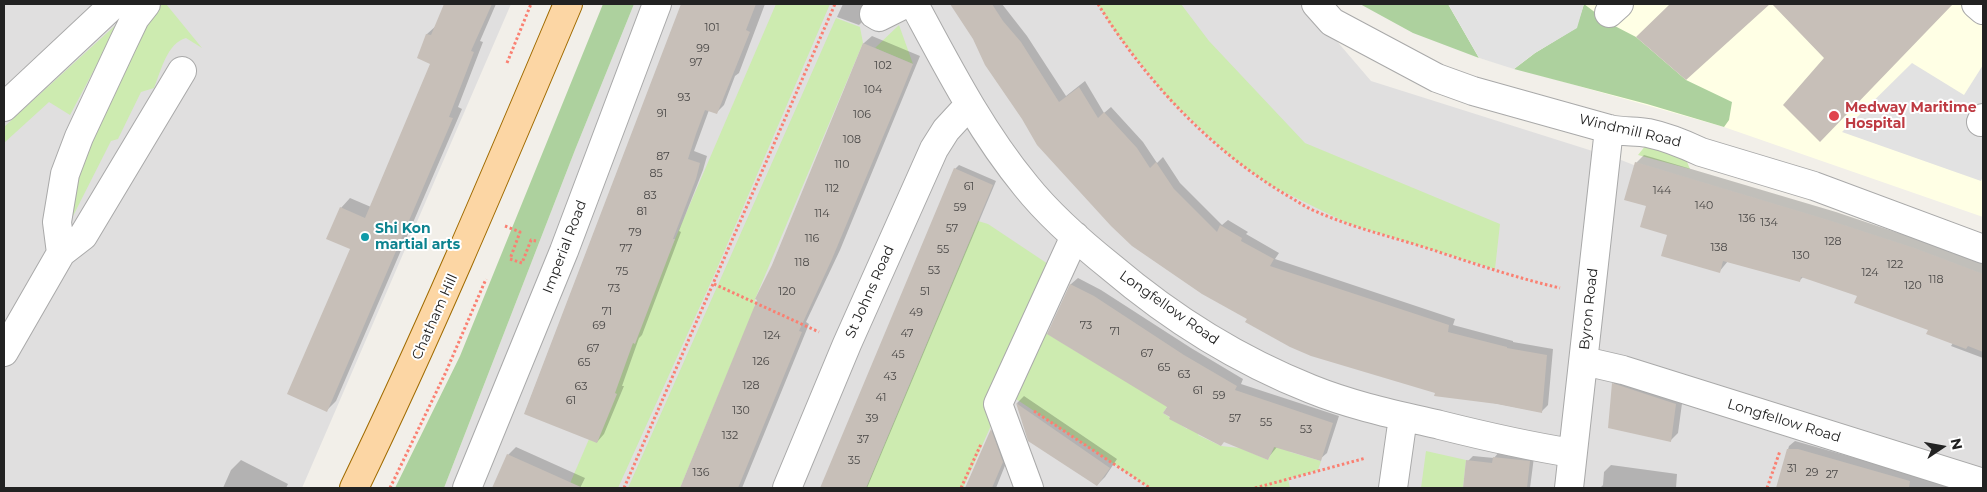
<!DOCTYPE html>
<style>
body{margin:0}
#map{position:relative;width:1987px;height:492px;overflow:hidden;background:#f2efe9;font-family:Montserrat,sans-serif}
canvas{display:block}
.frame{position:absolute;inset:0;border:5px solid #222;pointer-events:none}
.north{position:absolute;left:1917px;top:422px;width:50px;height:50px;-webkit-text-stroke:4px #fff;paint-order:stroke;rotate:78deg;font-size:14px;font-weight:700;line-height:20px;text-align:center;color:#222}
.north::after{content:'';display:block;margin:auto;width:18px;height:22px;background:#222;clip-path:polygon(50% 0,100% 100%,50% 72%,0 100%)}
</style>
<div id="map">
<canvas width="1987" height="492"></canvas>
<div class="frame"></div>
<div class="north">N</div>
</div>
<script>
const ctx = document.querySelector('canvas').getContext('2d');
ctx.lineJoin = 'round';
function paint(path, color) { ctx.fillStyle = color; ctx.fill(path, 'evenodd'); }
function strokePath(path, color, width, dash) { ctx.strokeStyle = color; ctx.lineWidth = width; ctx.lineCap = dash ? 'butt' : 'round'; ctx.setLineDash(dash || []); ctx.stroke(path); }
function write(font, color, halo, rows, align = 'center') {
  ctx.font = font + ' Montserrat,sans-serif'; ctx.lineWidth = 4; ctx.setLineDash([]); ctx.textBaseline = 'middle'; ctx.strokeStyle = halo; ctx.fillStyle = color; for (const [text, x, y, turn = 0] of rows) {
    ctx.save(); ctx.translate(x, y); ctx.rotate((+turn || 0) * Math.PI / 180); ctx.textAlign = isNaN(turn) ? turn : align; if (halo) ctx.strokeText(text, 0, 0); ctx.fillText(text, 0, 0); ctx.restore();
  }
}
const residential = new Path2D(`
 M4 4H511L302 488H4Z
 M634 4H1305L1371 81 1621 160 1983 302V488H444L575 150Z`);
const education = new Path2D(`
 M1448 4H1983V217L1724 127 1479 58Z`);
const grass = new Path2D(`
 M147 4H166L202 48 186 38C167 43 161 71 154 88L141 92 118 139 111 141 73 216 69 217 87 133Z
 M776 4H830L715 273 618 488H568Z
 M1098 4H1181L1209 41 1305 143 1500 224 1495 269 1347 223 1270 185 1231 157 1168 98 1114 30Z
 M836 18 860 27 863 43 755 299 754 309 680 488H628Z
 M120 21 70 115 49 102 4 143V127Z
 M899 25 913 64 875 48Z
 M1646 145 1685 157 1690 169 1638 155Z
 M978 221 988 224 1060 272 963 488H866Z
 M1046 333 1082 355 1176 392 1163 413 1187 429 1201 408 1209 412 1198 435 1221 446 1240 448 1268 460 1279 438 1288 443 1290 452 1321 461 1318 470 1288 479 1290 488H1150L1010 395Z
 M1426 451 1466 460 1463 488H1421Z`);
const forest = new Path2D(`
 M603 4H634L575 150 444 488H395L460 356Z
 M1360 4H1448L1479 58 1413 33Z
 M1584 4 1609 23 1636 37 1686 80 1732 102 1729 120 1724 127 1647 104 1514 69 1535 53 1576 28Z`);
const parking = new Path2D(`
 M1448 4H1584L1577 28 1535 53 1514 69 1479 58Z
 M1912 63 1964 95 1983 65V176L1981 181 1842 132Z`);
const shadow = new Path2D(`
 M445 4H496L480 41 483 42 458 107 462 109 336 401 327 410 352 249 341 208 350 198 371 207 432 63 419 57 427 34 437 25Z
 M682 4H765L739 73 735 76 724 105 717 112 709 110 694 151 707 156 703 170 679 231 681 232 642 335 639 338 622 386H624L604 434 597 442 525 413Z
 M843 4H863L862 10 863 21 859 25 837 17Z
 M952 4H1002L1027 36 1066 96 1085 81 1104 113 1111 107 1143 142 1157 163 1163 157 1180 183 1222 225 1228 220 1248 232 1246 234 1279 253 1275 259 1455 319 1453 325 1513 341V342L1553 349 1548 405 1541 412 1436 392 1248 319 974 39Z
 M1672 4H1768L1686 78 1638 37Z
 M1773 4H1952L1832 128 1825 58Z
 M872 36 920 56 840 250 806 322 809 324 742 488H681L864 43Z
 M1644 155 1836 212 1922 241 1983 264V358L1951 346 1953 343 1930 329 1858 295 1804 276 1799 281 1728 261 1719 272 1669 234 1647 206 1636 163Z
 M959 165 996 181 867 488H821L955 169Z
 M1078 278 1101 290 1191 348 1243 379 1241 384 1339 416 1327 453 1320 459 1277 447 1268 458 1169 406 1049 333 1071 284Z
 M1621 376 1683 396 1678 433 1670 441 1613 384Z
 M1024 396 1117 459 1105 477 1097 485 1030 441 1017 403Z
 M999 423 1010 453 996 488H967L992 430Z
 M1795 441 1961 488H1784L1778 485 1789 446Z
 M516 447 585 478 580 488H493L508 455Z
 M1499 452 1534 457 1530 488H1465L1468 461 1473 456 1494 458Z
 M241 460 288 484 286 488H223L231 470Z
 M1611 465 1677 474 1676 488H1600L1603 485 1604 472Z`);
const building = new Path2D(`
 M444 4H492L471 51 474 52 449 117 453 118 327 412 287 394 350 249 326 239 340 207 365 218 430 64 417 58 426 34 431 35Z
 M681 4H756L746 30 750 32 717 114 705 110 696 134 688 159 700 163 696 179 673 239H675L635 344 633 343 615 393 617 394 597 443 524 414Z
 M950 4H992L1003 21 1021 42 1059 102 1079 87 1098 118 1104 112 1137 148 1150 168 1156 162 1174 189 1217 232 1220 225 1242 238 1241 241 1274 259 1270 266 1449 325 1448 332 1507 347V348L1547 355 1542 413 1497 404 1434 396 1435 393 1311 356 1290 347 1245 322 1247 319 1202 294 1132 246 1111 226 1037 145 1022 119 985 65 973 39Z
 M1670 4H1770L1686 80 1636 37Z
 M1772 4H1953L1820 142 1783 105 1824 58Z
 M863 43 913 64 903 89 832 259 799 331 802 332 738 488H680L757 300 755 299 772 265Z
 M1635 162 1828 220 1914 248 1983 274V352L1968 346 1966 349 1926 334 1928 330 1854 303 1857 296 1801 277 1800 282 1723 261 1720 273 1661 256 1667 235 1640 227 1646 206 1624 200Z
 M954 168 993 185 954 278 866 488H820Z
 M1070 284 1094 296 1184 355 1237 386 1235 390 1333 423 1321 461 1274 447 1268 460 1224 442 1221 446 1169 419 1170 417 1163 413 1167 407 1060 342 1047 334Z
 M1612 383 1676 404 1671 442 1608 428Z
 M1016 403 1110 468 1097 486 1028 441Z
 M991 429 1003 462 992 488H965Z
 M1787 449H1798L1910 481 1909 488H1776Z
 M507 454 583 488H492Z
 M1493 457 1530 461 1527 488H1463L1466 460 1492 463Z`);
const path = new Path2D(`
 M1098 4C1145 80 1210 150 1288 196 1297 201 1305 207 1315 211 1353 228 1393 237 1433 250 1475 264 1517 278 1560 288
 M507 63 531 4
 M505 226 520 232 510 259 522 263 531 240 536 241
 M714 284 819 332
 M1034 411 1150 488
 M390 488 445 374 486 279
 M624 488 835 4
 M961 488 981 444
 M1255 488 1366 458
 M1767 488 1780 451`);
const minor = new Path2D(`
 M914 4C948 67 980 130 1026 186 1050 216 1081 243 1111 267 1171 318 1238 360 1311 389 1353 406 1397 415 1440 425 1484 436 1528 446 1572 453
 M1316 4 1332 22 1437 78 1473 91 1609 129C1622 132 1635 131 1648 133 1667 137 1684 144 1701 152L1814 186 1983 249
 M1976 4 1983 10
 M1609 13 1619 4
 M874 14 879 17 905 4
 M4 107 114 4
 M1981 122 1983 118
 M61 253 57 222 65 174 79 137 123 43 135 18 146 4
 M4 352 61 253 83 236 182 71
 M1584 361 1623 370 1983 483
 M467 488 564 251 657 4
 M787 488 847 344 934 149 946 130 969 105
 M1029 488 998 404 1075 236
 M1393 488 1403 417
 M1569 488 1609 129`);
const major = new Path2D(`
 M354 488C431 329 499 167 568 4`);
const markers = [
 [1834,116,6,"#e0444e"],
 [365,237,5,"#0f9aa8"]
];
const numberNames = [
 ["101",712,28],
 ["99",703,49],
 ["97",696,63],
 ["102",883,66],
 ["104",873,90],
 ["93",684,98],
 ["91",662,114],
 ["106",862,115],
 ["108",852,140],
 ["87",663,157],
 ["110",842,165],
 ["85",656,174],
 ["61",969,187],
 ["112",832,189],
 ["144",1662,191],
 ["83",650,196],
 ["140",1704,206],
 ["59",960,208],
 ["81",642,212],
 ["114",822,214],
 ["136",1747,219],
 ["134",1769,223],
 ["57",952,229],
 ["79",635,233],
 ["116",812,239],
 ["128",1833,242],
 ["138",1719,248],
 ["77",626,249],
 ["55",943,250],
 ["130",1801,256],
 ["118",802,263],
 ["122",1895,265],
 ["53",934,271],
 ["75",622,272],
 ["124",1870,273],
 ["118",1936,280],
 ["120",1913,286],
 ["73",614,289],
 ["120",787,292],
 ["51",925,292],
 ["71",607,312],
 ["49",916,313],
 ["69",599,326],
 ["73",1086,326],
 ["71",1115,332],
 ["47",907,334],
 ["124",772,336],
 ["67",593,349],
 ["67",1147,354],
 ["45",898,355],
 ["126",761,362],
 ["65",584,363],
 ["65",1164,368],
 ["63",1184,375],
 ["43",890,377],
 ["128",751,386],
 ["63",581,387],
 ["61",1198,391],
 ["59",1219,396],
 ["41",881,398],
 ["61",571,401],
 ["130",741,411],
 ["39",872,419],
 ["57",1235,419],
 ["55",1266,423],
 ["53",1306,430],
 ["132",730,436],
 ["37",863,440],
 ["35",854,461],
 ["31",1792,469],
 ["136",701,473],
 ["29",1812,473],
 ["27",1832,475]
];
const healthNames = [
 ["Medway Maritime",1845,108],
 ["Hospital",1845,124]
];
const streetNames = [
 ["Windmill Road",1630,131,13],
 ["Imperial Road",565,247,-69],
 ["St Johns Road",870,292,-66],
 ["Longfellow Road",1169,308,35],
 ["Byron Road",1589,309,-84],
 ["Chatham Hill",435,317,-66],
 ["Longfellow Road",1784,421,17]
];
const cultureNames = [
 ["Shi Kon",375,229],
 ["martial arts",375,245]
];
paint(residential, '#e0dfdf');
paint(education, '#ffffe5');
paint(grass, '#cdebb0');
paint(forest, '#add19e');
paint(parking, '#e2e2e2');
paint(shadow, '#0003');
paint(building, '#c7bfb8');
strokePath(minor, '#a9a9a9', 30);
strokePath(major, '#a06b00', 30);
strokePath(path, '#fa8072', 3, [2.5, 2.5]);
strokePath(minor, '#fff', 28);
strokePath(major, '#fcd6a4', 28);
for (const [x, y, r, color] of markers) { const dot = new Path2D(); dot.arc(x, y, r, 0, 2 * Math.PI); ctx.fillStyle = color; ctx.fill(dot); strokePath(dot, '#fff', 2); }
write('11px', '#4b4948', null, numberNames);
write('bold 14px', '#be3a42', '#fff', healthNames, 'left');
write('14px', '#222', '#fff', streetNames);
write('bold 14px', '#0d838f', '#fff', cultureNames, 'left');
</script>
